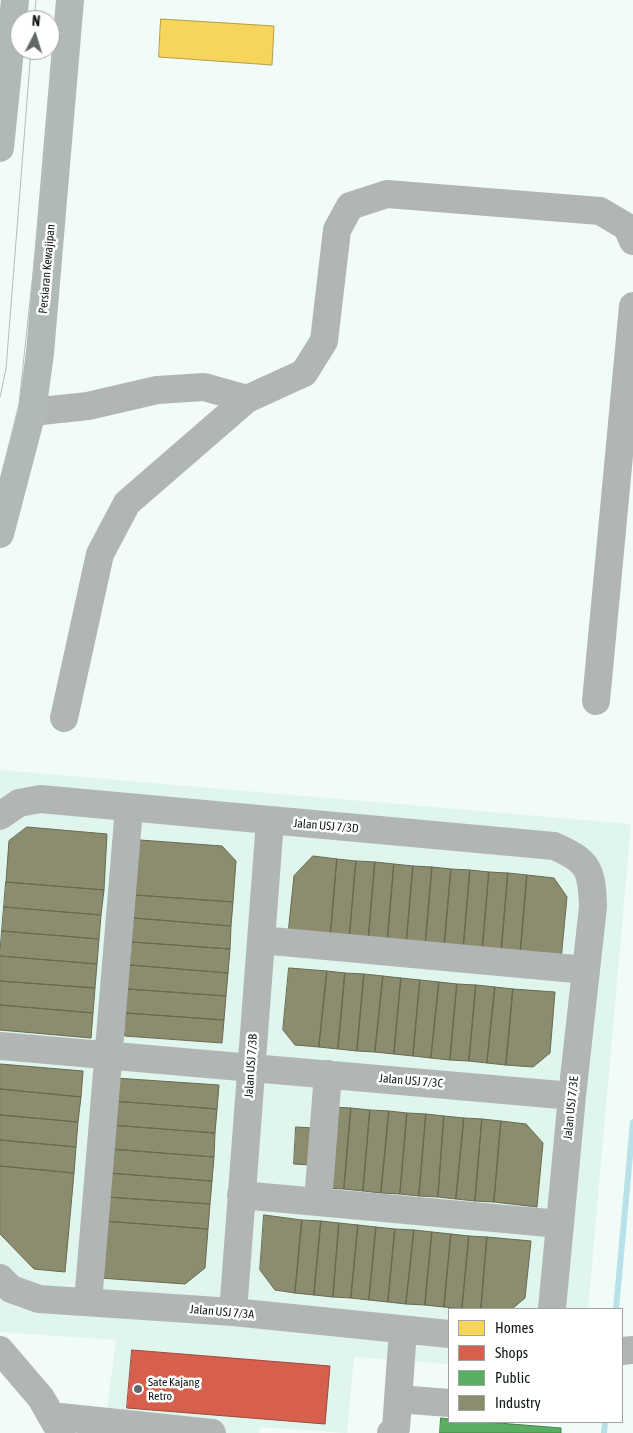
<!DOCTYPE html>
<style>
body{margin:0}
#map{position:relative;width:633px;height:1433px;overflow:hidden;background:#f1fbf7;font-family:"Asap Condensed",sans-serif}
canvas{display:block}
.legend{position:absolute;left:448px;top:1308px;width:175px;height:115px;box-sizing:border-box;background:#fff;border:1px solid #a0a3a2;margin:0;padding:6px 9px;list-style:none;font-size:15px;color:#121a17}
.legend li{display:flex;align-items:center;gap:10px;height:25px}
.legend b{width:25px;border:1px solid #a0a3a2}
.north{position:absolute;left:10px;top:10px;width:50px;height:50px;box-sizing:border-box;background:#fff;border:1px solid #a0a3a2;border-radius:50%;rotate:5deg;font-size:14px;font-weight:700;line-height:20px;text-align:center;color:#121a17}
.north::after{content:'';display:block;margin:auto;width:18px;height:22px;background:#606965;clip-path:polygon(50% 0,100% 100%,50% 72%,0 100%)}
</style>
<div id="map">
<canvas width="633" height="1433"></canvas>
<ul class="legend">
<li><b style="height:14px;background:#f6d55c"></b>Homes</li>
<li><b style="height:14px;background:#d6604d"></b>Shops</li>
<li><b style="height:14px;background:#5aae61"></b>Public</li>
<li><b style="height:14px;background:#8c8c6e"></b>Industry</li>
</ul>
<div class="north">N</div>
</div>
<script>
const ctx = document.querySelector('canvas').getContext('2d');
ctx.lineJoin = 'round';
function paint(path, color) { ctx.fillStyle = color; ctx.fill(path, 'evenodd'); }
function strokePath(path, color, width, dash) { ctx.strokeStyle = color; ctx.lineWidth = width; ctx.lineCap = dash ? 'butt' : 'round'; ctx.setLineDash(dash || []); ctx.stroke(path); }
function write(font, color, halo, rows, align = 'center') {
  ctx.font = font + ' "Asap Condensed",sans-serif'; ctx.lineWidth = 5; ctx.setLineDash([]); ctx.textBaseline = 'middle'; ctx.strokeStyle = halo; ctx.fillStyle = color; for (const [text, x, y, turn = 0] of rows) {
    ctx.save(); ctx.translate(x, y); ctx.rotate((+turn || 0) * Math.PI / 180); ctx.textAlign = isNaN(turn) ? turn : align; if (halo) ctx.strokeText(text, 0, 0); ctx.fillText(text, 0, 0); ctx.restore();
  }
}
const built = new Path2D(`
 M0 770 631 824 588 1309H449V1364L354 1357 347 1433 260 1427 259 1433H123L107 1409 116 1340 0 1332Z`);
const homes = new Path2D(`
 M161 19 274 26 272 65 159 57Z`);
const shops = new Path2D(`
 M132 1350 330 1366 325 1424 127 1408Z`);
const public = new Path2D(`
 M441 1418 449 1419V1422H486L561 1428V1433H440Z`);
const industry = new Path2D(`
 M27 827 107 834 104 890 6 882 9 841Z
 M140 840 222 846 236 861 233 902 135 895Z
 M313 856 337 859 330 940 288 934 294 876Z
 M337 859 356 861 349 942 330 940Z
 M356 861 375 862 368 944 349 942Z
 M375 862 394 864 387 945 368 944Z
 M394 864 413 866 406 947 387 945Z
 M413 866 432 867 425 949 406 947Z
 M432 867 451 869 444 950 425 949Z
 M451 869 470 870 463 952 444 950Z
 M470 870 489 872 482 953 463 952Z
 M489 872 508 873 501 955 482 953Z
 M508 873 527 875 520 957 501 955Z
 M527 875 554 878 567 897 561 960 520 957Z
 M6 882 104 890 101 915 4 907Z
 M135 895 233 902 231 926 134 918Z
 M4 907 101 915 99 939 2 931Z
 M134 918 231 926 230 949 132 942Z
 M2 931 99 939 97 964 0 956Z
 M132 942 230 949 228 973 130 965Z
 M0 956 97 964 95 988 0 981Z
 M130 965 228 973 226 996 128 989Z
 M289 968 327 971 319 1047 295 1045 283 1030Z
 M327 971 345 973 338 1049 319 1047Z
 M345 973 364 974 357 1051 338 1049Z
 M364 974 383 976 375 1052 357 1051Z
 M383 976 401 978 394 1054 375 1052Z
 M401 978 420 980 413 1056 394 1054Z
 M420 980 439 982 431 1058 413 1056Z
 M0 981 95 988 93 1013 0 1005Z
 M439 982 457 984 450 1060 431 1058Z
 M457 984 476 985 469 1061 450 1060Z
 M476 985 495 987 487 1063 469 1061Z
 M495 987 513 989 506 1065 487 1063Z
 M128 989 226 996 224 1020 126 1013Z
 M513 989 555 992 550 1053 533 1067 506 1065Z
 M0 1005 93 1013 91 1038 0 1030Z
 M126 1013 224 1020 222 1043 125 1036Z
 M0 1064 83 1071 81 1097 0 1089Z
 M115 1078 219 1085 217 1109 113 1101Z
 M0 1089 81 1097 78 1122 0 1115Z
 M113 1101 217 1109 215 1133 111 1125Z
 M332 1107 351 1108 344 1189 325 1188Z
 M351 1108 370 1110 363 1191 344 1189Z
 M370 1110 389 1111 381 1193 363 1191Z
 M389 1111 407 1113 400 1194 381 1193Z
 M407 1113 426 1114 419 1196 400 1194Z
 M426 1114 444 1116 438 1197 419 1196Z
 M0 1115 78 1122 76 1147 0 1140Z
 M444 1116 464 1118 456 1199 438 1197Z
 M464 1118 482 1119 475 1201 456 1199Z
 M482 1119 501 1121 494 1202 475 1201Z
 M501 1121 526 1124 543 1143 537 1207 494 1202Z
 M111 1125 215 1133 214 1157 110 1149Z
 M296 1127 314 1128 311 1165 294 1164Z
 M0 1140 76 1147 74 1173 0 1166Z
 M110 1149 214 1157 212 1181 108 1173Z
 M0 1166 74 1173 65 1272 34 1269 0 1234Z
 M108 1173 212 1181 210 1204 106 1197Z
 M106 1197 210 1204 208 1229 104 1221Z
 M264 1215 302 1220 295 1293 275 1290 260 1270Z
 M302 1220 321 1221 314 1295 295 1293Z
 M104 1221 208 1229 205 1268 185 1284 100 1278Z
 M321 1221 339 1223 333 1297 314 1295Z
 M339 1223 358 1225 351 1298 333 1297Z
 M358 1225 376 1227 369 1300 351 1298Z
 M376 1227 395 1229 388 1302 369 1300Z
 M395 1229 414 1230 406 1304 388 1302Z
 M414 1230 432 1232 425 1305 406 1304Z
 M432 1232 451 1234 444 1307 425 1305Z
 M451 1234 469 1236 462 1309 444 1307Z
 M469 1236 487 1237 481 1309H462Z
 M487 1237 531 1241 525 1298 512 1309H481Z`);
const stream = new Path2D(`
 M616 1309 633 1122
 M604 1433 605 1422`);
const minor = new Path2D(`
 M32 412 88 406 157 390 204 387 247 399
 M596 701 633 306
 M64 718 100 554 127 503 247 399 304 373 324 341 337 230 350 206 387 194 600 211 627 227 633 241
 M0 816 19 803 40 799 554 846C589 861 592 870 593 907L572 1096 552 1309
 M261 940 586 970
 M0 1046 572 1096
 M241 1195 560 1224
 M318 1202 328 1074
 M0 1278 11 1289 39 1299 233 1312 449 1334
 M88 1302 129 808
 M233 1312 270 821
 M0 1350 41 1398 61 1433
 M622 1351 633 1350
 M398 1399 449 1403
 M51 1416 212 1433
 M391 1433 396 1428 403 1330`);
const major = new Path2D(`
 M0 148 15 0
 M0 534 32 412 40 353 70 0`);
const tram = new Path2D(`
 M34 20 36 0
 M0 397 6 369 31 50
 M0 480 19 404 44 169 57 0`);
const markers = [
 [138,1389,5,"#606965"]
];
const streetNames = [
 ["Persiaran Kewajipan",47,269,-85],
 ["Jalan USJ 7/3D",326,826,5],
 ["Jalan USJ 7/3B",251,1066,-86],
 ["Jalan USJ 7/3C",411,1081,5],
 ["Jalan USJ 7/3E",571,1108,-84],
 ["Jalan USJ 7/3A",222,1312,5]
];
const poiNames = [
 ["Sate Kajang",148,1382],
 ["Retro",148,1396]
];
paint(built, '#e0f5ec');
paint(homes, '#f6d55c');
strokePath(homes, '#b29d47', 1);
paint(shops, '#d6604d');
strokePath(shops, '#9b4b3d', 1);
paint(public, '#5aae61');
strokePath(public, '#44824b', 1);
paint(industry, '#8c8c6e');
strokePath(industry, '#676a54', 1);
strokePath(stream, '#b7e2e9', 6);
strokePath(minor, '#b1b6b5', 28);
strokePath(major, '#b1b9b6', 28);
strokePath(tram, '#b6bcbb', 1);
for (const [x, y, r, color] of markers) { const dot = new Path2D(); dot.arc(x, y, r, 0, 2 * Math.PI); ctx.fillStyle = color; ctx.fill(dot); strokePath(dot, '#fff', 2); }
write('12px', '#121a17', '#fff', streetNames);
write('12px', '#121a17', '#fff', poiNames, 'left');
</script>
